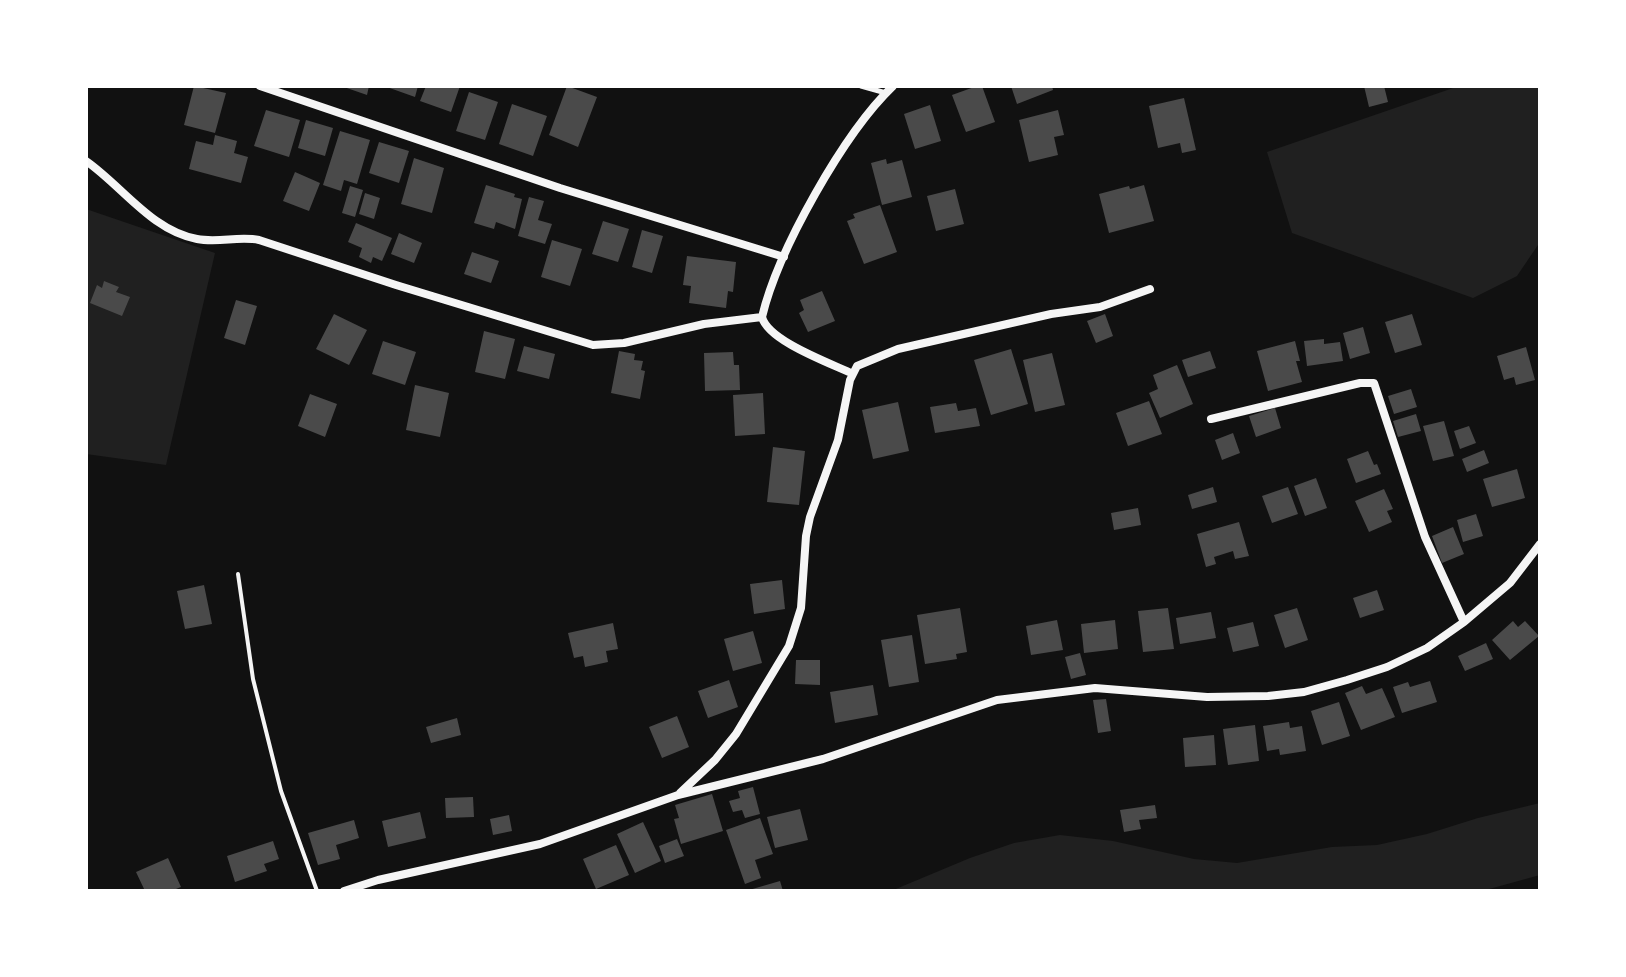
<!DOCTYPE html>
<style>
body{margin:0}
#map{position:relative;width:1626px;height:977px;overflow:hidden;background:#111;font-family:"Fira Sans Condensed",sans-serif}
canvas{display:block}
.frame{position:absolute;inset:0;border:88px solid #fff;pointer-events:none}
</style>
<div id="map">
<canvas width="1626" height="977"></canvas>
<div class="frame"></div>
</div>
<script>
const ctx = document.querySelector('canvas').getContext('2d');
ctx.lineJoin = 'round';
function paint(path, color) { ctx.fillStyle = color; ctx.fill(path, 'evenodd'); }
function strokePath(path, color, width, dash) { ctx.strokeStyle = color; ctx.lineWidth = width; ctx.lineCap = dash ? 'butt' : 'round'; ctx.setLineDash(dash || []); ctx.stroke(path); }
const green = new Path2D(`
 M1459 86H1540V242L1517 276 1473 298 1292 233 1267 152Z
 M86 209 215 253 166 465 86 454Z
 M1540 803V875L1482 891H891L970 858 1014 843 1060 835 1113 841 1194 859 1237 863 1332 847 1377 845 1427 834 1478 818Z`);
const building = new Path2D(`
 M194 86 226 93 215 133 184 125Z
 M341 86H369L367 95Z
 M384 86H418L415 97Z
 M426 86H460L451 112 420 101Z
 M567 86 597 97 578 147 549 135Z
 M977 86H982L995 122 966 132 952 95Z
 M1011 86H1052L1053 90 1017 104Z
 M1364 86H1384L1388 102 1369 107Z
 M469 92 498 102 485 140 456 131Z
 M1184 98 1196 150 1182 153 1180 143 1158 148 1149 106Z
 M512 104 547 116 533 156 499 144Z
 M930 105 941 141 915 149 904 114Z
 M266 110 300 120 289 157 254 146Z
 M1058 110 1064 135 1054 137 1058 155 1029 162 1019 120Z
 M306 120 333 128 325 156 298 148Z
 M340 131 370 140 357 184 344 180 341 191 323 185Z
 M215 135 237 141 234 153 248 157 241 183 189 169 196 141 213 145Z
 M379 142 409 151 399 183 369 173Z
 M414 158 444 168 432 213 401 204Z
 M886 159 887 164 902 160 912 197 882 205 871 163Z
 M295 172 320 183 309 211 283 201Z
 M486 185 515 194 514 197 522 199 515 229 496 222 494 229 474 223Z
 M1144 185 1154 221 1109 233 1099 194 1129 186 1130 189Z
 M350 186 363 190 355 217 342 213Z
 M955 189 964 224 936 231 927 196Z
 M365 193 380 198 374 219 359 214Z
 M529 197 544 201 538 220 552 224 545 244 518 236Z
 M880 205 897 252 864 264 847 221 855 218 853 214Z
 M603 221 629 229 618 262 592 254Z
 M356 223 392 238 382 261 373 257 371 263 359 257 362 248 348 242Z
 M642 230 663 236 652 273 632 267Z
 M399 233 422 243 414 263 391 254Z
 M552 240 582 249 570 286 541 277Z
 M472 252 499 261 491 283 464 274Z
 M687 256 736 262 733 292 728 291 726 308 689 303 691 286 683 285Z
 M104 281 119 287 116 292 130 297 122 316 90 303 97 285 102 288Z
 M822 291 835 321 808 332 799 313 804 310 800 300Z
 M236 300 257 306 245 345 224 338Z
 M334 314 367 330 349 365 316 349Z
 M1105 314 1113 336 1096 343 1087 321Z
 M1412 314 1422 345 1395 353 1385 322Z
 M1363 327 1370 353 1350 359 1343 333Z
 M484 331 515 339 505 379 475 372Z
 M1324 339V344L1340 342 1343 361 1307 366 1304 341Z
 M383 341 416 352 405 385 372 374Z
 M1295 341 1300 361H1296L1302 382 1268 391 1257 351Z
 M524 346 555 354 549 379 517 371Z
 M1526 347 1535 380 1516 385 1514 377 1504 380 1497 356Z
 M1011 349 1028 404 991 415 974 360Z
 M619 351 635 354 634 360 643 361 641 370 645 371 640 399 611 393Z
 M1210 351 1216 368 1188 377 1182 360Z
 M733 352 734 365H739L740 390 705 391 704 353Z
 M1052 353 1065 405 1035 412 1023 360Z
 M1177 365 1193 404 1160 418 1149 393 1158 389 1153 375Z
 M415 385 449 393 440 437 406 430Z
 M1411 389 1417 407 1394 414 1388 396Z
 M763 393 765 434 735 436 733 395Z
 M310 394 337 404 325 437 298 426Z
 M1149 401 1162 434 1128 446 1116 413Z
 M898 402 909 451 873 459 862 410Z
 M956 403 958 411 976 408 980 426 935 433 930 407Z
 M1275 408 1281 428 1256 437 1249 416Z
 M1416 414 1421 431 1398 437 1393 421Z
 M1444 421 1454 456 1433 461 1423 426Z
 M1469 426 1476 443 1460 449 1454 431Z
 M1233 433 1240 453 1222 460 1215 440Z
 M773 447 805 451 799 505 767 502Z
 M1484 450 1489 463 1467 472 1462 459Z
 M1368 451 1374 465 1377 464 1381 474 1356 483 1347 459Z
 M1517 469 1525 498 1492 507 1483 479Z
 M1316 478 1327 508 1305 516 1294 486Z
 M1213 487 1217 502 1192 509 1188 495Z
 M1288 487 1298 514 1272 523 1262 496Z
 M1384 489 1393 509 1387 511 1392 522 1369 532 1355 501Z
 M1138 508 1141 525 1114 530 1111 513Z
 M1476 514 1483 536 1463 542 1457 520Z
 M1239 522 1249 556 1235 559 1233 551 1214 557 1216 564 1206 567 1197 534Z
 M1453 527 1464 554 1442 563 1432 536Z
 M782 580 785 609 754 614 750 584Z
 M204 585 212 624 185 629 177 591Z
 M1377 590 1384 610 1360 618 1353 598Z
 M960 608 967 652 956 654 957 659 925 664 917 615Z
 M1168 608 1174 649 1143 652 1138 611Z
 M1297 608 1308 640 1285 648 1274 615Z
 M1211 612 1216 638 1180 644 1176 618Z
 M1057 620 1063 650 1031 655 1026 626Z
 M1115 620 1118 649 1084 653 1081 624Z
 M1513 621 1518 627 1525 621 1539 636 1510 660 1492 640Z
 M1253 622 1259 646 1233 652 1227 628Z
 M613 623 618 649 606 651 608 662 585 667 583 656 574 658 568 633Z
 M753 631 762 663 733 671 724 639Z
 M912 635 919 682 889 687 881 640Z
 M1486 643 1493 659 1465 671 1458 656Z
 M1080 653 1086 675 1071 679 1065 657Z
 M796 660H820V685L795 684Z
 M729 680 738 707 708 718 698 691Z
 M1430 681 1437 702 1402 713 1393 687 1408 682 1410 687Z
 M873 685 878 715 835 723 830 692Z
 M1362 686 1366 694 1382 688 1395 717 1361 730 1345 693Z
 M1106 699 1111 731 1098 733 1093 700Z
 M1339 702 1350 736 1322 745 1311 711Z
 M677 716 689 747 662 758 649 727Z
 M457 718 461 735 431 743 426 727Z
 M1289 722 1290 728 1302 726 1306 751 1280 755 1279 749 1267 751 1263 726Z
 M1255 725 1259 761 1228 765 1223 729Z
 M1214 735 1216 765 1185 767 1183 738Z
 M753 787 760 814 745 818 742 810 733 812 729 801 740 798 738 791Z
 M712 794 723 831 681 844 674 819 679 818 675 805Z
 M473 797 474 817 446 818 445 798Z
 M1155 805 1157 818 1139 820 1141 829 1124 832 1120 810Z
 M800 809 808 840 775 848 767 817Z
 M420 812 426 838 388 847 382 821Z
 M509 815 512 831 493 835 490 819Z
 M760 818 773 854 755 860 761 878 745 884 726 830Z
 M354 820 359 838 336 845 340 859 318 865 308 833Z
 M643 822 661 861 635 873 617 834Z
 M677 839 684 856 665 863 659 846Z
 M273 841 279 859 264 864 267 871 235 882 227 856Z
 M616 845 629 875 596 889 583 859Z
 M168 858 181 887 171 891H145L136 872Z
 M780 881 783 891H749V890Z`);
const path = new Path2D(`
 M238 574 253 679 281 791 317 891`);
const service = new Path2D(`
 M861 86 886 93`);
const minor = new Path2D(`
 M260 86 560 188 784 257
 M86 161C122 186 152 231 197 239 218 243 239 236 259 240L396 285 593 345 624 343 704 324 762 317
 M853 374C830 363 768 341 762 317 778 250 844 133 893 86
 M1211 419 1360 383H1374L1425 537 1464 622
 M680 793 715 760 736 734 789 646 801 608 806 536 810 517 838 440 850 380 857 366 898 349 1051 314 1100 307 1150 289
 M344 891 378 880 540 844 678 795 823 759 997 700 1095 688 1207 697 1268 696 1304 692 1347 680 1387 667 1427 648 1464 622 1510 583 1540 544`);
paint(green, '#202020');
paint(building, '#4a4a4a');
strokePath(path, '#f5f5f5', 4);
strokePath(service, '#f5f5f5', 5);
strokePath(minor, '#f5f5f5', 8);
</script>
